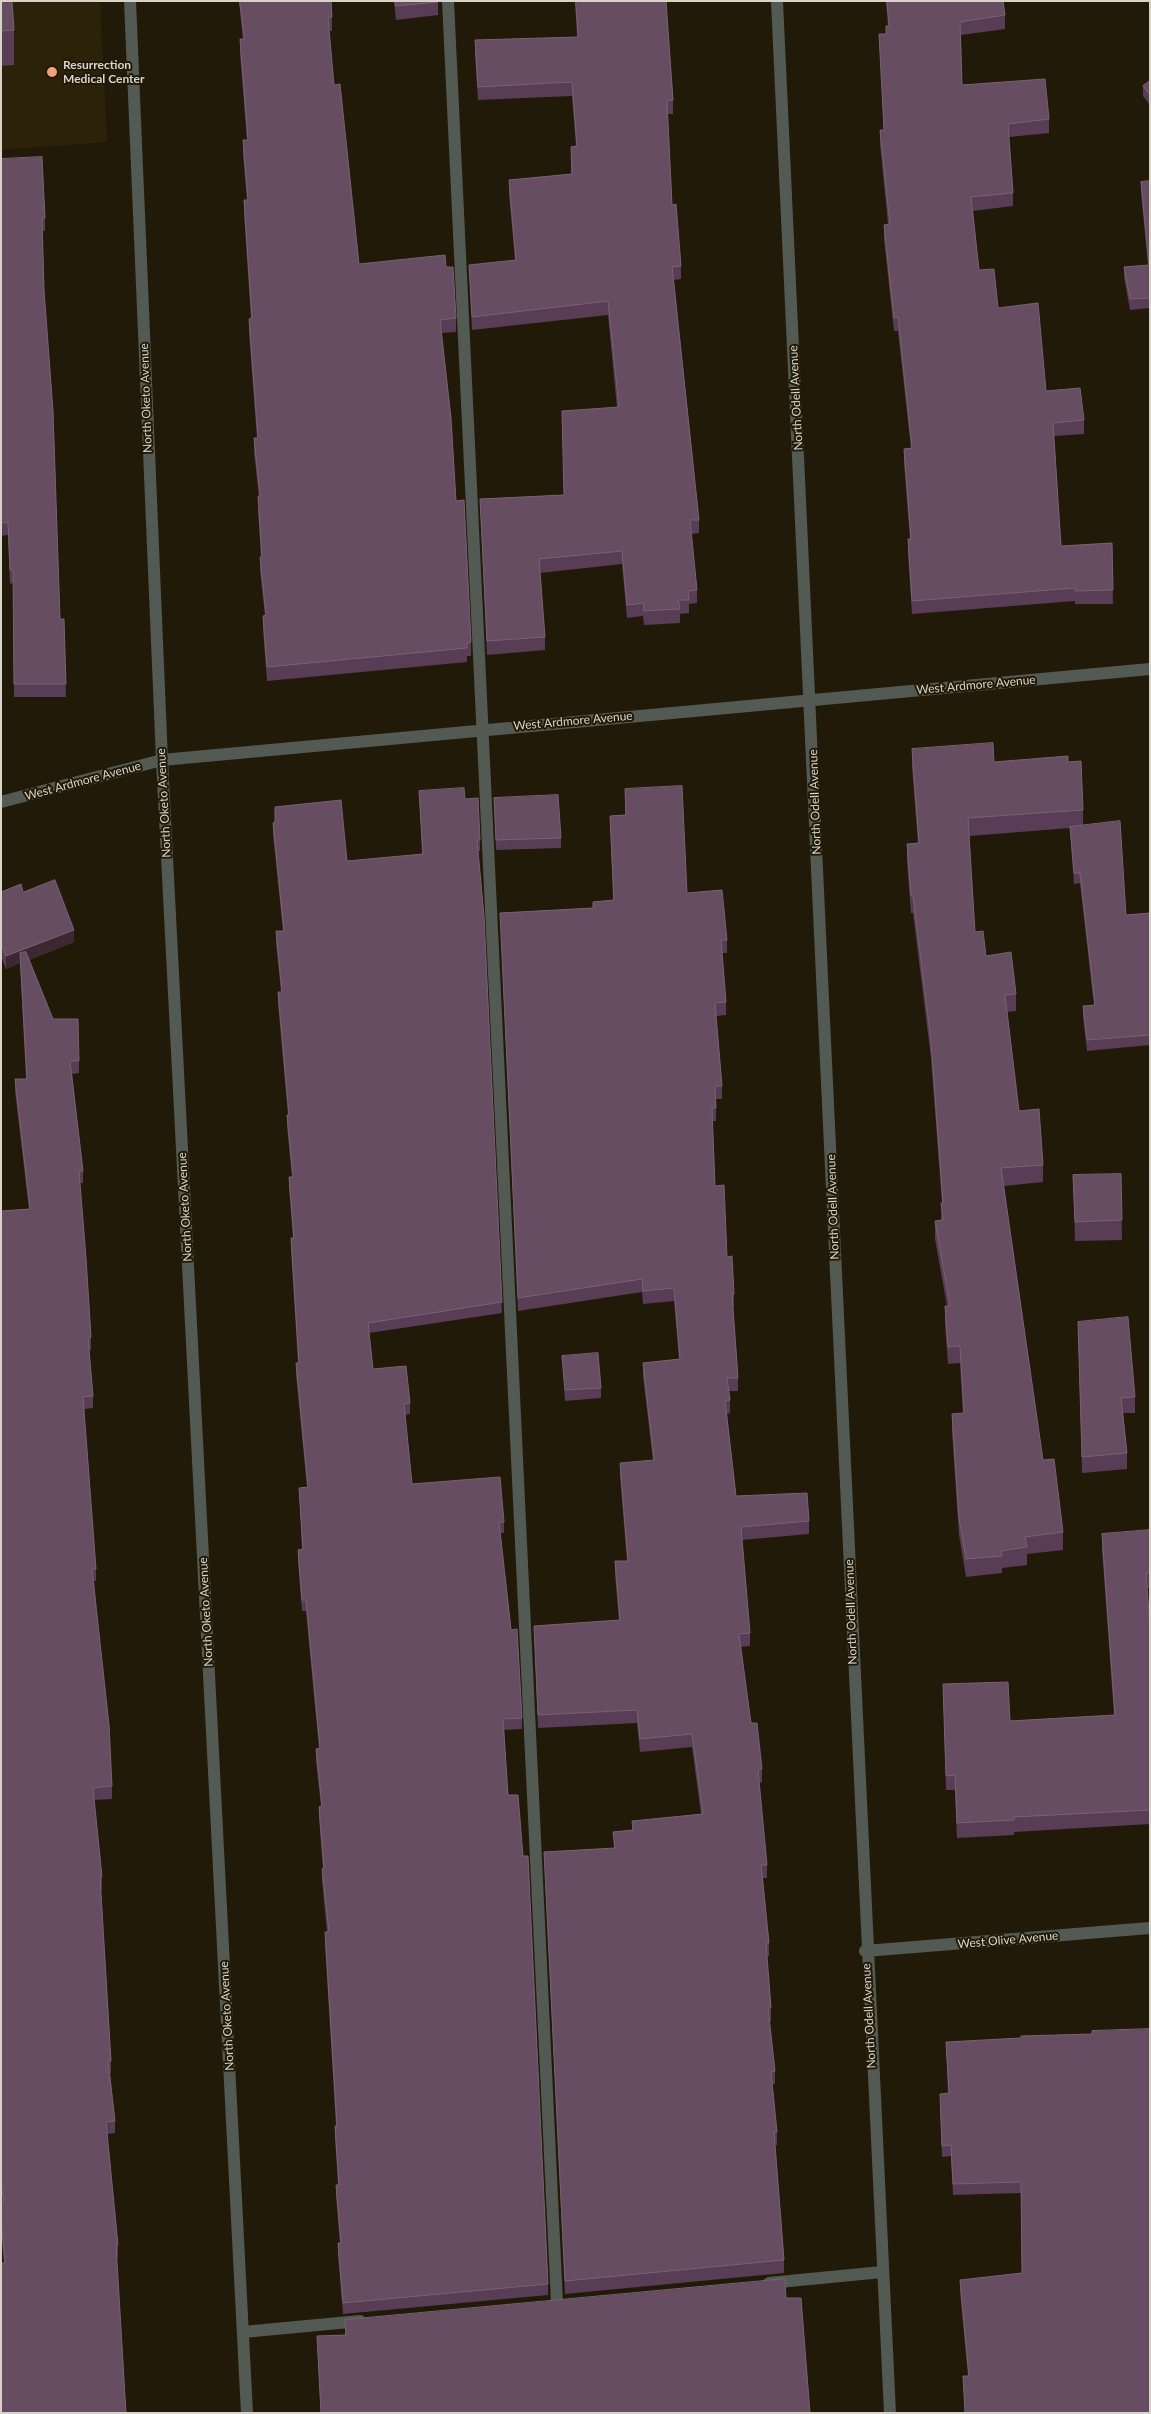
<!DOCTYPE html>
<style>
body{margin:0}
#map{position:relative;width:1151px;height:2414px;overflow:hidden;background:#211a09;font-family:Lato,sans-serif}
canvas{display:block}
.frame{position:absolute;inset:0;border:2px solid #d7d3c8;pointer-events:none}
</style>
<div id="map">
<canvas width="1151" height="2414"></canvas>
<div class="frame"></div>
</div>
<script>
const ctx = document.querySelector('canvas').getContext('2d');
ctx.lineJoin = 'round';
function paint(path, color) { ctx.fillStyle = color; ctx.fill(path, 'evenodd'); }
function strokePath(path, color, width, dash) { ctx.strokeStyle = color; ctx.lineWidth = width; ctx.lineCap = dash ? 'butt' : 'round'; ctx.setLineDash(dash || []); ctx.stroke(path); }
function write(font, color, halo, rows, align = 'center') {
  ctx.font = font + ' Lato,sans-serif'; ctx.lineWidth = 4; ctx.setLineDash([]); ctx.textBaseline = 'middle'; ctx.strokeStyle = halo; ctx.fillStyle = color; for (const [text, x, y, turn = 0] of rows) {
    ctx.save(); ctx.translate(x, y); ctx.rotate((+turn || 0) * Math.PI / 180); ctx.textAlign = isNaN(turn) ? turn : align; if (halo) ctx.strokeText(text, 0, 0); ctx.fillText(text, 0, 0); ctx.restore();
  }
}
const built = new Path2D(`
 M1 1H100L107 142 1 150Z`);
const minor = new Path2D(`
 M130 1 162 760 247 2413
 M448 1 557 2303
 M777 1C816 805 848 1609 890 2413
 M1 802 162 760 1150 669
 M865 1951 1150 1928
 M769 2283 882 2272
 M243 2332 360 2321`);
const wall = new Path2D(`
 M1 1 14 30V65L1 66Z
 M239 1H331L332 17V31H329L334 85 359 264 446 267 456 318V332L441 333 456 501 471 642V656H467V662L267 681 263 629V616H265L260 570V557H261L258 510 259 496 254 452V438H257L249 332V319H251L244 213V200H247L243 154V140H247L240 53V39H243Z
 M394 1H438V15L396 20Z
 M575 1H666L673 100V114H667L672 205 681 266V279L674 280 699 520V533L691 534 697 590V603L689 604V613L680 614V623L644 625 643 616 627 618 622 564 540 573 545 637V650L487 655 480 499 564 495 562 411 617 408 608 315 472 330 469 265 515 260 509 194V180L571 174V147L576 146 572 96 478 100 475 54V40L577 37Z
 M886 1H1003L1005 15V29L961 35 962 85 1049 119V133L1009 137 1013 193V206L973 211 979 270 998 308 1046 391 1084 420V434L1054 436 1061 546 1112 543 1113 604H1075V601L912 614 908 553V539H910L904 462V449L911 448 898 331H894L884 239V225L888 224 880 144V130H884L879 34H886V26H888Z
 M1150 81V105L1143 96V86Z
 M1 159 45 218V231H42L44 290 60 619H64L66 697H14L13 583 10 584 8 535 1 536Z
 M1150 181V308L1130 310 1124 277V267L1148 265 1141 192V182Z
 M912 749 994 762H1068L1083 810V825L1126 915 1150 913V1045L1087 1051 1083 1016V1006L1094 1005 1080 883 1074 884 1070 828 969 836 975 932 986 956 1016 994V1011L1007 1012 1019 1111 1043 1165V1182L1004 1186 1043 1460 1063 1532V1550L1027 1554V1565L1002 1568V1573L966 1577 959 1535 952 1431V1414L963 1413 960 1363 948 1364 945 1324V1306H947L935 1239V1221L941 1220 942 1203 931 1058 913 913H911L907 861V844L918 843 912 767Z
 M625 789 687 893 727 940V953H722L726 1002V1015L716 1016 722 1086V1099H716V1121H712L715 1186 727 1257 734 1294V1307H733L738 1378V1391H729L730 1400V1413L727 1414 736 1496 809 1521V1534L742 1540 750 1633V1646L740 1647 751 1723 762 1769V1782L759 1783 767 1865V1878H763L769 1943V1956H767L771 2008V2021H769L775 2071V2084H772L777 2132V2145H775L784 2260V2273L565 2294 544 1852 614 1848 613 1832 632 1830V1821L701 1814 692 1747 640 1752 637 1723 538 1728 534 1626 619 1620 615 1574V1561H627L620 1476V1463L653 1460 643 1376V1363L679 1359 674 1301 643 1304 642 1292 518 1311 500 913 593 908V902L613 900 610 816 625 815Z
 M419 791 465 799 480 840V851H478L502 1313 369 1333 373 1369 410 1403V1414L405 1415 412 1484 504 1522V1533H500L522 1718V1729L504 1730 508 1795 548 2284V2295L343 2314 338 2254V2243H340L336 2196V2185H338L335 2137V2126H336L325 1943V1932H327L322 1880V1869H323L319 1818V1807L321 1806 316 1760V1749L319 1748 306 1611H302L298 1561V1550L302 1549 299 1488 307 1487 296 1374V1363H298L291 1249V1238H293L289 1188V1177H292L287 1126V1115H288L278 1003V992H281L276 942V931H283L273 834V823L275 822V807L347 861 422 854Z
 M494 798 561 838V848L496 850Z
 M1 892H23L74 942 29 960 53 1019 79 1061V1073L72 1074 83 1171V1183H80L91 1337V1350H89L93 1396V1408L84 1409 96 1569V1581H94L112 1786V1799L94 1800 102 1877V1889H101L111 2061V2073H110L115 2121V2133L107 2134 118 2245V2257L4 2263 1 2231V2203H2L1 2192V1211L29 1209 15 1091V1079H26L20 963 6 969 1 956Z
 M1121 1174 1122 1240 1075 1241 1073 1175Z
 M1078 1322 1135 1397V1413H1123L1127 1453V1469L1082 1473Z
 M562 1356 601 1388V1398L565 1401Z
 M1150 1530V1588H1147L1150 1627V1824L1014 1832V1835L957 1838 955 1790H946L943 1684 1010 1721 1114 1715 1102 1549V1534Z
 M946 2042 1150 2413H965L963 2376H968L960 2291V2280L1022 2273 1021 2193 953 2195 951 2156 942 2157 940 2105V2094L948 2093Z
 M786 2298 810 2413H321L317 2336 345 2335V2320Z`);
const shadedWall = new Path2D(`
 M74 930V942L21 963 20 953V963L6 969V956Z`);
const building = new Path2D(`
 M1 1H12L14 30 1 31Z
 M240 1H331L332 17 328 18 334 85 340 84 359 264 445 255 446 267H453L456 318 440 320 451 418 456 501 464 500 471 642 467 643V648L267 667 263 616 266 615 260 557H262L258 496H260L254 438H258L249 319 252 318 244 200H248L243 140H248L240 39H244Z
 M395 1H438V2L396 6Z
 M576 1H666L673 100 667 101 672 205 676 204 681 266 672 267 699 520H690L697 590 688 591 689 600H678L680 609 644 611 643 603 627 605 622 551 539 559 545 637 487 641 480 499 564 495 562 411 619 407 608 301 472 317 469 265 516 260 509 180 572 174 571 147 577 146 572 82 478 87 475 40 578 37Z
 M887 1H1003L1005 15 960 22 962 85 1045 79 1049 119 1008 124 1013 193 971 197 979 270 994 269 998 308 1038 303 1046 391 1080 388 1084 420 1053 423 1061 546 1112 543 1113 590 1075 591V588L912 601 908 539H911L904 449 912 448 898 317 894 318 884 225 890 224 880 130H884L879 34H886V26H889Z
 M1150 81V95L1143 86Z
 M42 157 45 218H42L44 290 53 411 60 619H64L66 684H14L13 570H10L8 522 1 523V159Z
 M1150 181V298L1130 299 1124 267 1149 265 1141 182Z
 M993 743 994 762 1068 756V762L1081 761 1083 810 968 818 975 932 983 931 986 956 1011 952 1016 994 1005 995 1019 1111 1039 1109 1043 1165 1001 1168 1043 1460 1054 1459 1063 1532 1025 1537 1027 1547 1001 1551 1002 1556 966 1559 959 1518 952 1414 964 1413 960 1346 948 1347 945 1306H950L935 1221 943 1220 941 1203H943L931 1041 913 896H911L907 844 919 843 912 749Z
 M682 786 687 893 722 890 727 940H721L726 1002 715 1003 722 1086H715L716 1108H712L715 1186 724 1185 727 1257 732 1256 734 1294H732L738 1378H727L730 1400 725 1401 736 1496 807 1493 809 1521 741 1527 750 1633 739 1634 751 1723H757L762 1769 758 1770 767 1865H761L769 1943H766L771 2008H768L775 2071 771 2072 777 2132H774L784 2260 565 2281 544 1852 615 1848 613 1832 633 1830 632 1821 703 1814 692 1734 640 1739 637 1710 538 1715 534 1626 620 1620 615 1561H628L620 1463 654 1460 643 1363 680 1359 674 1288 643 1291 642 1279 518 1298 500 913 593 908V902L614 900 610 816 626 815 625 789Z
 M464 788 465 799 478 798 480 840H477L484 916 502 1302 368 1323 373 1369 406 1366 410 1403 404 1404 412 1484 500 1477 504 1522H499L511 1630 517 1629 522 1718 503 1719 508 1795H518L523 1856H528L548 2284 343 2303 338 2243H341L336 2185H339L335 2126H337L325 1932H329L322 1869 324 1868 319 1807 322 1806 316 1749 320 1748 306 1600H302L298 1550 303 1549 299 1488 308 1487 296 1363H299L291 1238H294L289 1177H293L287 1115H289L278 992H282L276 931H284L273 823 275 822V807L341 800 347 861 423 854 419 791Z
 M558 795 561 838 496 840 494 798Z
 M1120 821 1126 915 1150 913V1035L1087 1040 1083 1006 1095 1005 1080 873H1074L1070 827Z
 M55 880 74 930 6 956 1 943V892L21 884 23 892Z
 M26 952 53 1019H78L79 1061H70L83 1171H79L86 1258 91 1337 88 1338 93 1396 83 1397 96 1569H92L109 1725 112 1786 93 1788 102 1877H100L111 2061H108L115 2121 106 2122 118 2245H116L126 2413H1V2263H5L1 2219V2203H4L1 2180V1211L30 1209 15 1079H27L20 953Z
 M1121 1174 1122 1220 1075 1222 1073 1175Z
 M1128 1317 1135 1397 1121 1398 1127 1453 1082 1457 1078 1322Z
 M598 1353 601 1388 565 1390 562 1356Z
 M1150 1530V1573H1146L1150 1627V1810L1014 1817V1820L957 1823 955 1775 946 1776 943 1684 1008 1682 1010 1721 1115 1715 1102 1534Z
 M1150 2029V2413H965L963 2376H969L960 2280 1022 2273 1021 2182 953 2184 951 2145 942 2146 940 2094 949 2093 946 2042 1021 2038V2036L1092 2034V2031Z
 M785 2279 786 2298H801L810 2413H321L317 2336 346 2335 345 2320Z`);
const markers = [
 [52,72,6,"#f1a17c"]
];
const poiNames = [
 ["Resurrection",63,65],
 ["Medical Center",63,79]
];
const streetNames = [
 ["North Oketo Avenue",146,398,-92],
 ["North Odell Avenue",796,398,-93],
 ["West Ardmore Avenue",976,685,-5],
 ["West Ardmore Avenue",573,721,-5],
 ["West Ardmore Avenue",83,781,-15],
 ["North Odell Avenue",815,802,-92],
 ["North Oketo Avenue",164,803,-93],
 ["North Oketo Avenue",185,1207,-93],
 ["North Odell Avenue",833,1207,-92],
 ["North Oketo Avenue",206,1612,-93],
 ["North Odell Avenue",851,1612,-92],
 ["West Olive Avenue",1008,1940,-5],
 ["North Oketo Avenue",227,2016,-93],
 ["North Odell Avenue",869,2016,-93]
];
paint(built, '#2c220a');
strokePath(minor, '#525a53', 12);
paint(wall, '#593c56');
paint(shadedWall, '#3d2832');
paint(building, '#664d62');
strokePath(building, '#786272', 1);
for (const [x, y, r, color] of markers) { const dot = new Path2D(); dot.arc(x, y, r, 0, 2 * Math.PI); ctx.fillStyle = color; ctx.fill(dot); strokePath(dot, '#211a09', 2); }
write('bold 12px', '#d7d3c8', '#211a09', poiNames, 'left');
write('12px', '#d7d3c8', '#211a09', streetNames);
</script>
